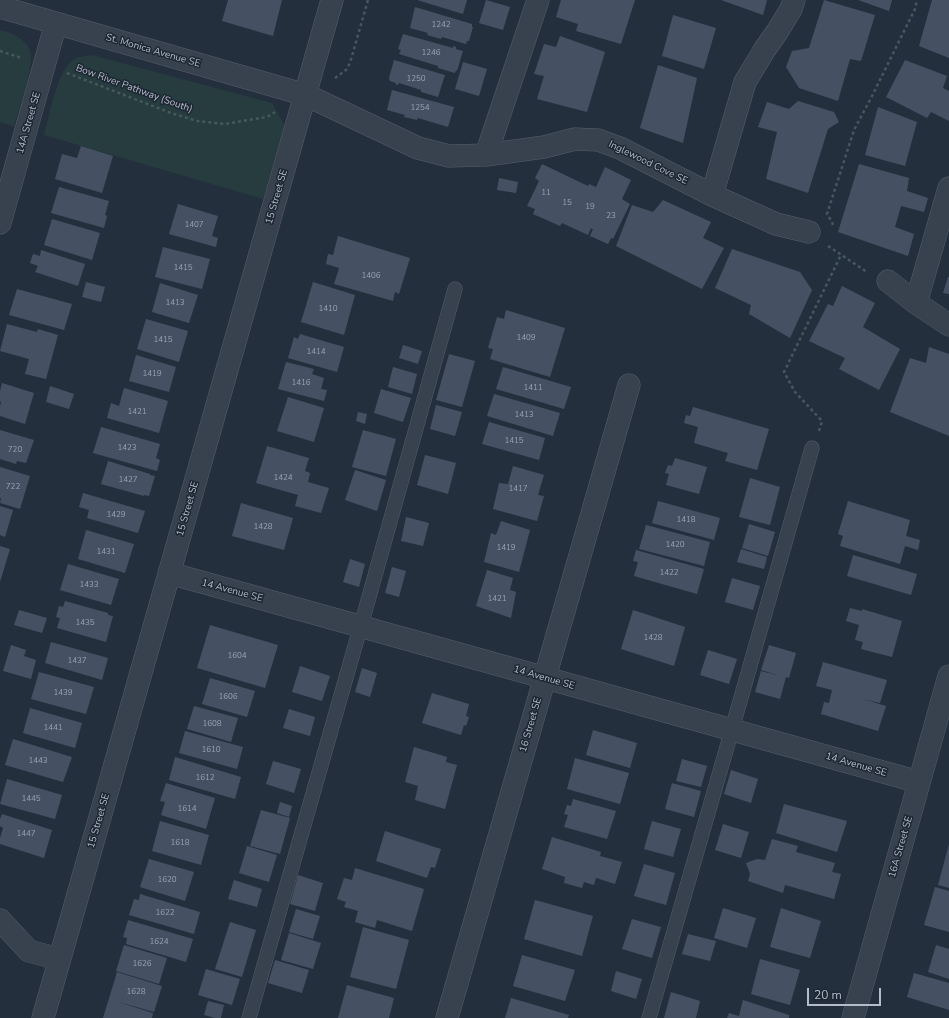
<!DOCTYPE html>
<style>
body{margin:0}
#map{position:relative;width:949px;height:1018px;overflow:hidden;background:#242f3e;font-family:"Nunito Sans",sans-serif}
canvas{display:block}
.scale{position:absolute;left:807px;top:988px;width:74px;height:18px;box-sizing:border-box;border:2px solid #b4bcc9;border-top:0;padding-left:5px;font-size:12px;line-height:14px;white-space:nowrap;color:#b4bcc9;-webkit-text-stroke:3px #1d2633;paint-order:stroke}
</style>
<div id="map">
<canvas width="949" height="1018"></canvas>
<div class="scale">20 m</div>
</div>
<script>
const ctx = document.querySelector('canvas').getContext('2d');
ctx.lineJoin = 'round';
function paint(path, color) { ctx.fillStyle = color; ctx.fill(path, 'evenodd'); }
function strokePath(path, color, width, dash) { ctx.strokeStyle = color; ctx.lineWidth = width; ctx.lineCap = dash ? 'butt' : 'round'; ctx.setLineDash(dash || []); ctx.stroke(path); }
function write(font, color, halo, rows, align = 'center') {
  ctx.font = font + ' "Nunito Sans",sans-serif'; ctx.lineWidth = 3; ctx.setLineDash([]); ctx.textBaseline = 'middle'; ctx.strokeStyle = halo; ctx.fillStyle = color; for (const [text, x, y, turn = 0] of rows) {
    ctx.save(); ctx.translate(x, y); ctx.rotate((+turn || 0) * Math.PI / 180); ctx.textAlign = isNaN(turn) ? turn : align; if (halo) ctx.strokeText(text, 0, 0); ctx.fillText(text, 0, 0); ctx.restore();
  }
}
const green = new Path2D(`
 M0 30C13 33 24 38 30 50 36 62 18 112 14 127L0 122Z
 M92 55 272 103 285 126 263 199 44 135C50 114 57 68 76 58 81 56 87 56 92 55Z`);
const building = new Path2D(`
 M228 0H282L273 36 222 21Z
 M417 0H467L463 14Z
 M486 0 510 7 503 30 479 23Z
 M561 0H635L621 44 576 31 578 24 556 17Z
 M721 0H767L763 15Z
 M824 0 875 15 861 61 850 59 838 101 799 88 786 67 792 51 809 48Z
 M858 0H892L889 11Z
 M932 0H949V58L919 46Z
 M415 7 472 24V27H473L469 41H467L466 44 442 37 441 39 427 35 428 33 410 28Z
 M673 15 716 28 704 69 662 56Z
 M403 34 453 48V46L456 47V49L463 51 457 71 456 70 455 73 438 68V66L399 54 401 50 398 49Z
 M560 36 605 52 587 112 537 99 544 76 534 74 544 44 556 47Z
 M394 60 445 75 438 97 421 92V90L399 83 398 85 395 84 396 83 390 81 389 78Z
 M905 60 947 76 943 88 949 91V121L931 112 927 118 886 97Z
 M463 62 487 69 479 96 455 89Z
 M658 65 697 78 683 143 640 128Z
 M392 90 454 107 448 127 418 118 417 120 404 117 405 115 387 110Z
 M798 101 834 112 839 122 828 129 808 193 766 179 777 132 758 127 767 102 789 109Z
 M878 107 917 122 905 166 865 155Z
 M81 146 113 156 102 193 55 179 62 154 77 158Z
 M542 164 588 186 589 184 596 187 605 167 631 180 622 199 630 204 613 239 611 238 608 244 590 236 593 229H592L591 228 588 235 562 223 560 226 533 214 535 209 527 206 539 181 535 178Z
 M859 164 909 178 907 191 928 198 924 212 901 206 895 227 914 234 908 256 838 232Z
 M499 178 518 182 516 193 497 190Z
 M59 187 109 201 105 215 107 216 104 228 51 213Z
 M663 200 711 222 703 238 724 248 702 289 616 246 632 205 653 212Z
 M178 204 218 216 212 236 218 238 216 247 169 234Z
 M52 219 100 233 92 260 44 245Z
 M338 236 410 258 399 294 395 292 393 301 334 284 339 268 326 264 328 254 333 255Z
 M163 247 210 259 202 289 155 277Z
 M732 249 800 272 812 290 790 338 749 314 751 305 715 288Z
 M41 250 85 264 78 286 35 272 38 266 30 263 33 254 40 256Z
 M948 277H949V294L943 293Z
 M86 282 105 287 101 302 82 297Z
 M313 282 355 295 344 335 301 322Z
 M160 283 198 295 189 323 152 312Z
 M842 286 875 303 863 327 900 349 879 390 839 369 845 358 809 341 828 304 833 306Z
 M17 289 72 304 64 330 9 315Z
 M506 310 565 328 550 377 490 359 493 349 488 348 497 317 504 319Z
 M146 319 188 331 179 362 137 349Z
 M7 324 37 332 38 329 58 335 46 379 25 374 29 359 0 351Z
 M300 334 344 347 337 372 288 358 294 337 298 339Z
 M403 345 422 351 418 364 399 358Z
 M929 347 949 354V436L890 412 910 358 926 363Z
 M449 354 475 361 462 407 436 400Z
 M136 355 176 367 169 392 129 381Z
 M286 362 314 369 312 374 324 378 321 389 327 390 324 401 278 389Z
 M393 367 417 374 412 394 388 387Z
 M503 367 571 387 564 409 496 389Z
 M2 383 34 393 25 424 0 416V406L1 402 0 401V391Z
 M50 386 74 394 69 409 46 402Z
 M124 388 168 401 159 433 107 418 111 403 119 406Z
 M381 389 411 398 403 422 374 413Z
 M494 394 560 413 553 436 487 416Z
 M288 397 324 408 314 442 277 431Z
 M436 405 462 412 455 436 430 429Z
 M693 407 769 429 757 470 725 461 728 453 694 443 698 427 684 423 686 415 690 416Z
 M358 412 367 414 365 424 356 421Z
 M489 422 545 438 539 460 482 444Z
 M101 427 160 444 156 458 160 460 157 471 93 453Z
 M0 430 34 440 26 463 17 461 16 464 0 459Z
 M363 430 396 439 386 476 352 467Z
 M267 446 309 458 305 471 310 473 308 482 329 488 321 513 295 506 298 495 256 483Z
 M425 455 456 463 448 494 417 485Z
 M675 458 707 467 699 494 666 485 669 474 665 473 668 465 672 466Z
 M108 461 150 474V475L155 476 149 496 144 495V496L101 484Z
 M513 466 544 475 538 495 544 496 537 521 493 509 499 483 508 484Z
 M0 467 30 476 20 509 0 503 1 498H0Z
 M355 470 386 480 377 511 345 500Z
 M750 478 780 487 770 525 739 517Z
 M83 493 145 511 138 533 87 518 89 510 79 507Z
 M658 501 720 518 714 540 652 523Z
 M848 501 910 520 906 536 920 540 918 550 905 546 900 564 840 546 843 536 838 534Z
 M241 503 293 518 284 550 232 536Z
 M0 506 13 510 5 537 0 535Z
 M406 517 429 523 423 546 401 541Z
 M501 521 530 530 519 572 484 562 491 533 496 535Z
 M749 524 775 532 768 556 742 548Z
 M646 525 710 542 704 566 639 549Z
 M86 530 134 544 125 573 78 559Z
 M0 546 10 549 0 582Z
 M741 549 767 557 764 569 737 562Z
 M636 550 704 569 697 594 634 576 638 562 633 561Z
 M853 555 917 574 911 595 847 576Z
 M350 559 365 564 359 587 343 582Z
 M68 564 119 579 111 605 60 590Z
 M392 567 406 571 399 597 385 593Z
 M487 570 513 578 510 590 516 592 511 618 476 606Z
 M732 578 760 586 753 610 725 602Z
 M65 601 108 613V615L113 616 106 642 57 628 60 618 56 617 59 606 63 607Z
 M850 608 862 611V609L902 621 892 657 861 649 863 642 855 640 859 625 846 621Z
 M19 610 47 618 42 633 14 625Z
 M633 610 685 627 674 666 621 649Z
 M210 625 278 645 265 688 197 668Z
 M51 642 108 658 102 680 45 663Z
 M11 645 26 650 24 656 36 660 31 679 3 671Z
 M769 645 796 653 789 678 786 677 780 699 755 692 761 671 780 676 761 670Z
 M708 650 737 659 729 684 700 675Z
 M823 662 887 680 880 703 863 699 886 706 878 731 821 714 824 702 829 703 832 690 816 686Z
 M300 666 330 676 322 701 292 692Z
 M362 668 377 673 370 697 355 692Z
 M39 672 94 687 86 714 31 699Z
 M210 678 255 691 247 717 202 704Z
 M432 693 469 704 466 716 469 717 466 726 464 725 461 735 422 723Z
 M194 706 238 718 231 742 187 729Z
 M30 708 82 723 75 748 23 733Z
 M289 709 315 717 310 736 283 728Z
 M593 730 637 743 630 768 586 755Z
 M185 731 243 747 237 769 179 753Z
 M13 739 72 757 63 782 5 765Z
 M414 747 447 757 446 762 457 765 445 809 415 800 418 786 405 782Z
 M175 757 241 777 235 799 169 780Z
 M575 758 629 773 620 804 567 789Z
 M682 759 707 766 701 787 676 781Z
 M273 761 301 769 294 793 266 784Z
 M731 770 758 779 751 803 724 794Z
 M7 779 62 795 55 819 0 804Z
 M166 783 215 798 206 829 161 815 165 802 160 801Z
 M672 783 701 791 694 817 665 809Z
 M573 799 616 811 607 839 564 827 568 815 564 814 567 805 571 806Z
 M280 802 292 806 289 817 277 813Z
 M784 804 847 821 837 852 776 833Z
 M261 810 290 818 280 854 250 846Z
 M2 814 52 830 44 858 0 844V838L3 828 0 826V819Z
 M160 821 209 835 201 865 152 851Z
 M652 821 681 829 673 857 644 849Z
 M723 824 749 832 741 858 715 850Z
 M385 831 441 849 435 868 431 867 427 878 376 861Z
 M552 837 601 852 600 856 622 862 615 884 596 878 594 885 584 882 582 888 564 883 565 877 542 869Z
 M772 839 798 846 796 852 835 863 832 872 841 874 834 899 785 885 783 893 748 881 750 874 746 863 757 859 765 860Z
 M949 844V888L938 885Z
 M247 846 277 855 269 882 239 873Z
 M149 859 194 872 185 901 140 887Z
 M644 864 675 873 666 905 634 896Z
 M355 868 424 889 412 931 377 920 375 928 355 922 358 911 344 907 346 902 337 899 344 878 352 880Z
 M298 875 323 883 315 911 290 904Z
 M234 880 262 889 257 907 228 899Z
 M935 887 949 891V932L924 925Z
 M140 894 200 912 194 934 129 915 134 899 139 900Z
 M535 900 593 916 582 956 524 939Z
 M723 908 756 918 747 948 714 938Z
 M781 908 821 921 810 958 770 947Z
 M296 909 320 916 313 939 289 932Z
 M632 919 661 927 652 958 622 949Z
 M128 920 193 939 186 962 126 944 127 938 123 937Z
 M230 922 256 930 242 977 215 969Z
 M363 927 409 940 396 989 350 977Z
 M289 933 321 943 313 969 281 960Z
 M688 934 716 941 710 961 682 954Z
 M124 945 167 958 159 984 116 971Z
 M936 945 949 949V979L928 972Z
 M522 955 575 970 565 1001 513 986Z
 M760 959 800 970 790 1005 751 994Z
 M275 960 309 970 302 993 268 983Z
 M206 969 240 979 232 1005 198 995Z
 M616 971 642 979 636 999 611 991Z
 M117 972 162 986 154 1012 115 1001 153 1013 152 1018H103Z
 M914 973 949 983V1010L907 997Z
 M347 985 394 998 389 1018H338Z
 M671 992 700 1001 696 1018H664Z
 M511 998 569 1015 568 1018H505Z
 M743 1000 789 1015V1018H727L729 1013 739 1016Z
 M208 1001 224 1005 221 1018H215L204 1015Z`);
const path = new Path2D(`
 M0 51 22 58
 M67 73 171 113 197 121 224 124 267 117 275 112
 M335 78 346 70 350 63 368 0
 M833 225 832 222 827 214 854 130 871 98 915 9 917 0
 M828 246 867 272
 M819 431 822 421 795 392 784 372 841 255`);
const lane = new Path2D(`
 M249 1018 369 597 455 289
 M649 1018 723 761 812 448`);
const street = new Path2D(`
 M0 7 306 95 418 148 449 156 486 155 544 147 575 139 598 140 620 148 712 195 776 224 809 232
 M486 155 538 0
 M712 195 745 82 765 49 777 32 791 9 794 0
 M0 223 56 23
 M888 281 916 303 949 325
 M916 303 949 188
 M169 573 919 782
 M0 920 29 951 59 959
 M43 1018 332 0
 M447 1018 629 385
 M853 1018 949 676`);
const numberNames = [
 ["1242",441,25],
 ["1246",431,53],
 ["1250",416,79],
 ["1254",420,108],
 ["11",546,193],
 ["15",567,203],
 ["19",590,207],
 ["23",611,216],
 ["1407",194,225],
 ["1415",183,268],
 ["1406",371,276],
 ["1413",175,303],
 ["1410",328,309],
 ["1409",526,338],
 ["1415",163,340],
 ["1414",316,352],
 ["1419",152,374],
 ["1416",301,383],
 ["1411",533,388],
 ["1421",137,412],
 ["1413",524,415],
 ["1415",514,441],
 ["1423",127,448],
 ["720",15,450],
 ["1424",283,478],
 ["1427",128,480],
 ["722",13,487],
 ["1417",518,489],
 ["1429",116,515],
 ["1418",686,520],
 ["1428",263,527],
 ["1420",675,545],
 ["1419",506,548],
 ["1431",106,552],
 ["1422",669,573],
 ["1433",89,585],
 ["1421",497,599],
 ["1435",85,623],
 ["1428",653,638],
 ["1604",237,656],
 ["1437",77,661],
 ["1439",63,693],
 ["1606",228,697],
 ["1608",212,724],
 ["1441",53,728],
 ["1610",211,750],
 ["1443",38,761],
 ["1612",205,778],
 ["1445",31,799],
 ["1614",187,809],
 ["1447",26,834],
 ["1618",180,843],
 ["1620",167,880],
 ["1622",165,913],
 ["1624",159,942],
 ["1626",142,964],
 ["1628",136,992]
];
const streetNames = [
 ["St. Monica Avenue SE",153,51,16],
 ["Bow River Pathway (South)",134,89,20],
 ["14A Street SE",29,123,-74],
 ["Inglewood Cove SE",648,163,26],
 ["15 Street SE",277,197,-74],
 ["15 Street SE",188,509,-74],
 ["14 Avenue SE",232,591,15],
 ["14 Avenue SE",544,678,16],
 ["16 Street SE",531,725,-74],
 ["14 Avenue SE",856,765,16],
 ["15 Street SE",99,821,-74],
 ["16A Street SE",901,847,-74]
];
paint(green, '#263c3f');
paint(building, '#455162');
strokePath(lane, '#565f6c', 15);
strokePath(street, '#565f6c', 23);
strokePath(path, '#44595c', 2.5, [3, 3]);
strokePath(lane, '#38414e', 14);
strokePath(street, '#38414e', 22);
write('8px', '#98a1af', null, numberNames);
write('10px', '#b4bcc9', '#1d2633', streetNames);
</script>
